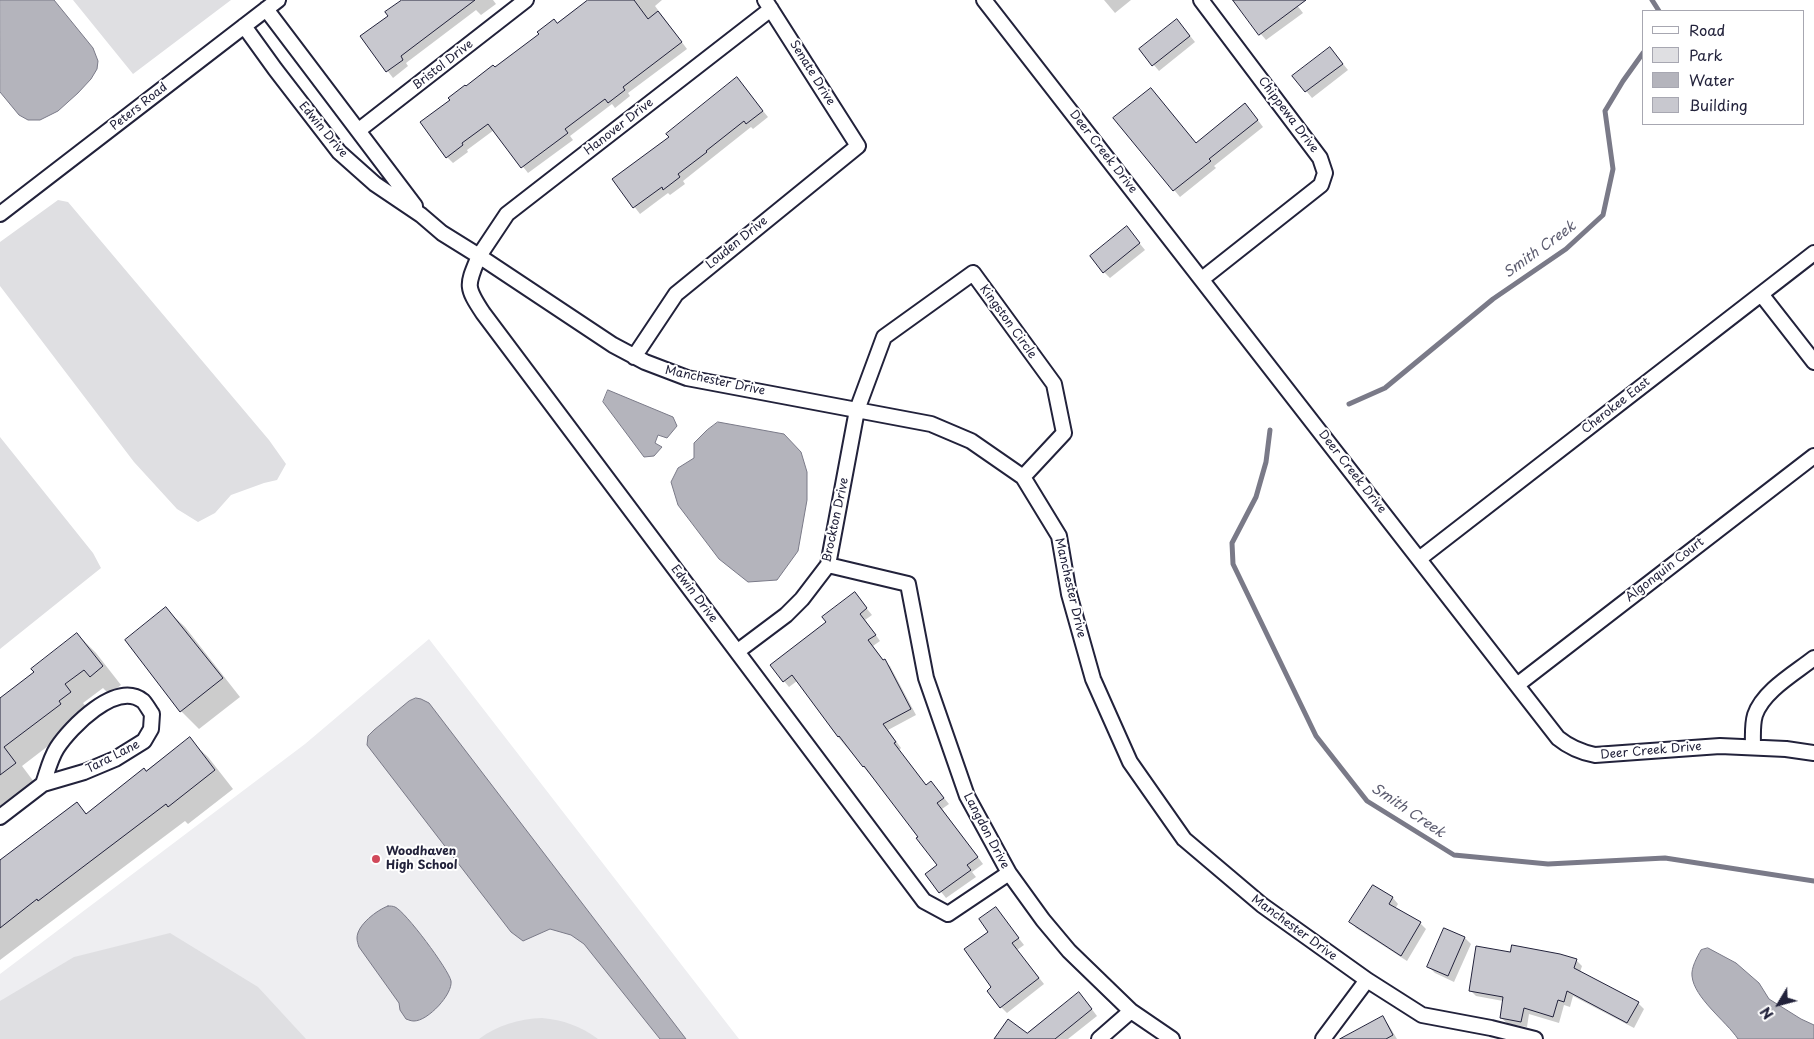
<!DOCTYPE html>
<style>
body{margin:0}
#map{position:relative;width:1814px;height:1039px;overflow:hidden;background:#fff;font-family:"Playpen Sans",sans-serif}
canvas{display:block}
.legend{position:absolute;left:1642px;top:10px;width:162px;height:115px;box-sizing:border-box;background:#fff;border:1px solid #a7a7b1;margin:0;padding:6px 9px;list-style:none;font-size:15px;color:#22223b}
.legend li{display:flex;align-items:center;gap:10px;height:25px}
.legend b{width:25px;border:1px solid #a7a7b1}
.north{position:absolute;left:1754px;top:979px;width:50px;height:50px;-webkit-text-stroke:4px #fff;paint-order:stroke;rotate:233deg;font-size:14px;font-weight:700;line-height:20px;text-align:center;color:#22223b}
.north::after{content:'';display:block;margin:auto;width:18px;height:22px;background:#22223b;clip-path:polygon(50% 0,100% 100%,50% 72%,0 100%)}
</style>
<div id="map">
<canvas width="1814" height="1039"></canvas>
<ul class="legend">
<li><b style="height:6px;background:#fff"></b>Road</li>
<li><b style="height:14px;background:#dfdfe2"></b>Park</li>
<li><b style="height:14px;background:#b4b4bc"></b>Water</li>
<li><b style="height:14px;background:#c8c8cf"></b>Building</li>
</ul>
<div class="north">N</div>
</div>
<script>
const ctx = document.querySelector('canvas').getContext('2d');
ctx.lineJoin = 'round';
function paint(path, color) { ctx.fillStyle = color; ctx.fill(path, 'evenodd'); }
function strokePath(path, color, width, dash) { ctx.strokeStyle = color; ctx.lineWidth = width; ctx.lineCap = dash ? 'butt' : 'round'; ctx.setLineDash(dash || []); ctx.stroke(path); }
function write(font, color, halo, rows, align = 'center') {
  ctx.font = font + ' "Playpen Sans",sans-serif'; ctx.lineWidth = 4; ctx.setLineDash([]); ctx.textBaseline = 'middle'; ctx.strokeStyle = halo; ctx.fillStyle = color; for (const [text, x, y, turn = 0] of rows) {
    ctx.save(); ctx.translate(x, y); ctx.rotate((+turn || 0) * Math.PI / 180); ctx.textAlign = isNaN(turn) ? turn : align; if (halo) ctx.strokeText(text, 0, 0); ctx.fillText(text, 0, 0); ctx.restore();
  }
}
const built = new Path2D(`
 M429 639 739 1039H0V974L305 744Z`);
const green = new Path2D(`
 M73 0H231L133 74Z
 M58 200 68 202 269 440 286 464 277 480 264 483 231 495 215 513 198 522 177 509 134 462 0 286V242Z
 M0 437 93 553 101 568 0 649Z
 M170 933 258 987 306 1039H0V1001L74 957Z
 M542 1018C563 1020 581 1026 598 1039H479C498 1025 518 1019 542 1018Z`);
const water = new Path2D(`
 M0 0H54L93 48 98 61 97 69 91 79 78 93 58 111 40 120H28L19 115 0 92Z
 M608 390 673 417 677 426 667 438 658 435 655 443 662 447 654 456 644 457 603 402Z
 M718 422 784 434 801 452 807 472V500L798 551 777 580 748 582 719 559 678 505 671 482 678 468 694 458V443L707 430Z
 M416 698 421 699 429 703 686 1039H660L584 944 571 935 550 929 523 941 511 932 367 745 368 736 374 730 409 701Z
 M388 906C390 906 393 906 395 907 405 911 449 970 451 981 453 994 428 1021 414 1021 411 1021 409 1020 406 1019L400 1010 399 1003 359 947C358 944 357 941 357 938 357 925 377 910 388 906Z
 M1708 948 1736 963 1759 983 1769 999 1801 1019 1814 1025V1039H1738C1726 1021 1694 998 1692 976 1691 968 1697 957 1701 950Z`);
const shadow = new Path2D(`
 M403 0H493L496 4 481 15 476 10 406 63 408 66 393 78 361 36 390 16Z
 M590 0H662L655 6 687 49 628 93 630 96 615 108 612 104 570 136 573 140 528 173 494 130 467 150 468 152 453 163 447 157 451 100Z
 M1104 0H1131L1115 13Z
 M1232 0H1293L1303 13 1266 40Z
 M1183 27 1195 42 1159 71 1141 50Z
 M1330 48 1348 70 1312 98 1294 76Z
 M737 79 768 117 753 129 751 127 683 181 685 184 670 195 668 193 640 214 613 179 670 137Z
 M1157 96 1197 144 1251 111 1263 127 1214 166 1216 168 1180 197 1115 119Z
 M1127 228 1145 250 1110 278 1104 272Z
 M855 594 872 615 865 620 880 641 873 646 884 661 890 666 916 715 888 730 901 748 899 750 927 786 931 782 949 804 942 809 983 864 972 872 976 877 946 898 927 874 939 865 889 797 838 737 797 681 789 687 784 681 828 622Z
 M166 609 185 627 240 697 199 729 181 711Z
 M77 634 96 653 121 685 109 694 103 688 83 703 89 711 78 723 22 766 34 782 0 808V700L35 672Z
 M189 739 208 757 233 789 188 824 185 821 0 960V861L77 804 87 814Z
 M1374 886 1393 898 1398 904 1395 909 1420 923 1426 929 1407 961 1356 928 1351 922Z
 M996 909 1024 945 1017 950 1044 984 1007 1013 1001 1007 993 988 990 932Z
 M1445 930 1465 938 1471 944 1454 982 1435 973 1429 967Z
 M1511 953 1576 960 1582 966 1580 972 1638 1003 1644 1009 1634 1028 1573 996 1570 1007 1564 1005 1559 1023 1529 1014 1527 1027 1508 1024 1501 1018 1503 1001 1476 996 1470 990Z
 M1085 1000 1097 1016 1068 1039H1000L1027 1035Z
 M1382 1018 1388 1024 1397 1039H1357Z`);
const stream = new Path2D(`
 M1652 0 1659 11
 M1349 404 1385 388 1493 299 1566 249 1603 215 1613 169 1605 111 1623 81 1643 53
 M1270 430 1266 462 1256 497 1232 543 1233 564 1316 736 1367 801 1454 855 1548 864 1665 858 1814 881`);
const building = new Path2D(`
 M402 0H475L401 56 403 60 386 72 360 36 388 16 385 12Z
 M588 0H634L648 19 658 11 682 42 623 87 625 90 608 103 605 99 565 129 568 133 521 168 488 124 462 143 463 145 446 158 420 122 450 100 448 98 465 85 466 86 493 65 495 67 539 34 537 32 554 19 557 23Z
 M1233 0H1306L1259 35Z
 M1177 19 1190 36 1152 66 1139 49Z
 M1330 47 1343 64 1305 92 1292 76Z
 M737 77 763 111 746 124 744 121 706 151 707 152 678 174 680 177 663 190 662 187 633 208 612 179 669 137 666 134Z
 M1151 88 1196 143 1245 103 1258 120 1209 159 1211 161 1173 191 1113 118Z
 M1127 226 1140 243 1103 273 1090 256Z
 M855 592 867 608 860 614 876 635 868 640 883 660 885 659 911 709 883 724 896 742 894 743 926 785 931 781 944 798 937 803 978 857 967 865 971 870 939 893 925 874 937 865 916 838 918 837 864 766 863 767 839 736 838 737 792 675 783 682 770 665 826 622 822 617Z
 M166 607 223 678 180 712 125 640Z
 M77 633 103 666 90 677 84 670 65 684 71 692 59 701 61 704 4 747 16 763 0 775V698L34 672 31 669Z
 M190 737 215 770 168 807 166 804 38 901 37 899 0 928V860L77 802 86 814 144 768 146 771Z
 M1373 885 1393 897 1389 904 1421 922 1401 956 1349 922Z
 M996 907 1019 938 1012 943 1039 978 1000 1008 987 991 991 987 964 949 988 932 979 919Z
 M1444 928 1465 937 1448 976 1427 967Z
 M1512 945 1560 954 1577 959 1574 968 1639 1002 1627 1023 1567 991 1564 1002 1558 1000 1553 1017 1524 1008 1521 1022 1500 1018 1503 997 1469 991 1476 946 1510 952Z
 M1079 992 1092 1009 1055 1039H994L1008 1019 1027 1033Z
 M1383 1016 1393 1035 1386 1039H1340Z`);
const street = new Path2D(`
 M984 0 1558 738C1569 747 1580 752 1595 755L1720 746 1786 749 1814 753
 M1201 0 1320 158 1325 173 1321 185 1202 279
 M266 9 415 206
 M771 9 507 214 479 256 613 345 645 362 687 378 931 424 971 441 1023 477 1059 536 1069 594 1093 679 1130 762 1184 839 1262 905 1367 980 1422 1015 1491 1028 1535 1039
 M244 26 275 69 339 152 375 184 421 215 442 233 479 256C467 285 465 286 483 313L924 901 948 914 1009 873
 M359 130 526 0
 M0 214 278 0
 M1761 294 1814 362
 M634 357 676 294 858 146 765 0
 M1419 559 1814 253
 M828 565 908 584 926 678 967 796 1009 873 1043 920 1069 951 1131 1011 1172 1039
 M738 651 786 615 802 599 828 565 857 410 884 337 973 273 1054 384 1064 433 1023 477
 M1517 685 1814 456
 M1753 747C1753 737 1752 725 1755 715 1763 691 1795 673 1814 658
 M0 817 43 784 84 772 115 759 144 741 151 729 152 714C149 710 146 704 143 701 116 680 70 728 57 748 50 759 47 773 43 784
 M1099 1039 1131 1011
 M1323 1039 1367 980`);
const markers = [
 [376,859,5,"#d1495b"]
];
const streetNames = [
 ["Bristol Drive",443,65,-38],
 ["Senate Drive",812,73,58],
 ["Peters Road",139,107,-38],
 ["Chippewa Drive",1288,115,53],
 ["Hanover Drive",619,127,-38],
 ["Edwin Drive",323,130,50],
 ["Deer Creek Drive",1103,152,52],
 ["Louden Drive",737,243,-39],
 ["Kingston Circle",1008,322,54],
 ["Manchester Drive",715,381,12],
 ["Cherokee East",1616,406,-38],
 ["Deer Creek Drive",1352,472,52],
 ["Brockton Drive",836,520,-78],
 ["Algonquin Court",1665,570,-38],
 ["Manchester Drive",1070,588,77],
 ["Edwin Drive",694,594,53],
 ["Deer Creek Drive",1651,751,-5],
 ["Tara Lane",113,757,-27],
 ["Langdon Drive",986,831,62],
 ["Manchester Drive",1294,928,36]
];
const poiNames = [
 ["Woodhaven",386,852],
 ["High School",386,866]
];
const waterNames = [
 ["Smith Creek",1540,250,-36],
 ["Smith Creek",1408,811,34]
];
paint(built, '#eeeef1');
paint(green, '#dfdfe2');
paint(water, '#b4b4bc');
strokePath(water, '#7a7a88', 1);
paint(shadow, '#0003');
strokePath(stream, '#7a7a88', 5);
paint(building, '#c8c8cf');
strokePath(building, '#22223b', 1);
strokePath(street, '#22223b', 18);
strokePath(street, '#fff', 14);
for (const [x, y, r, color] of markers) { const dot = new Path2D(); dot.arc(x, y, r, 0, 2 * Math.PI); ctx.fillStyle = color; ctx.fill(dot); strokePath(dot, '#fff', 2); }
write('12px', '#22223b', '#fff', streetNames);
write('bold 12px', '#22223b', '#fff', poiNames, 'left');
write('italic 14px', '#5c5c6f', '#fff', waterNames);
</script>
